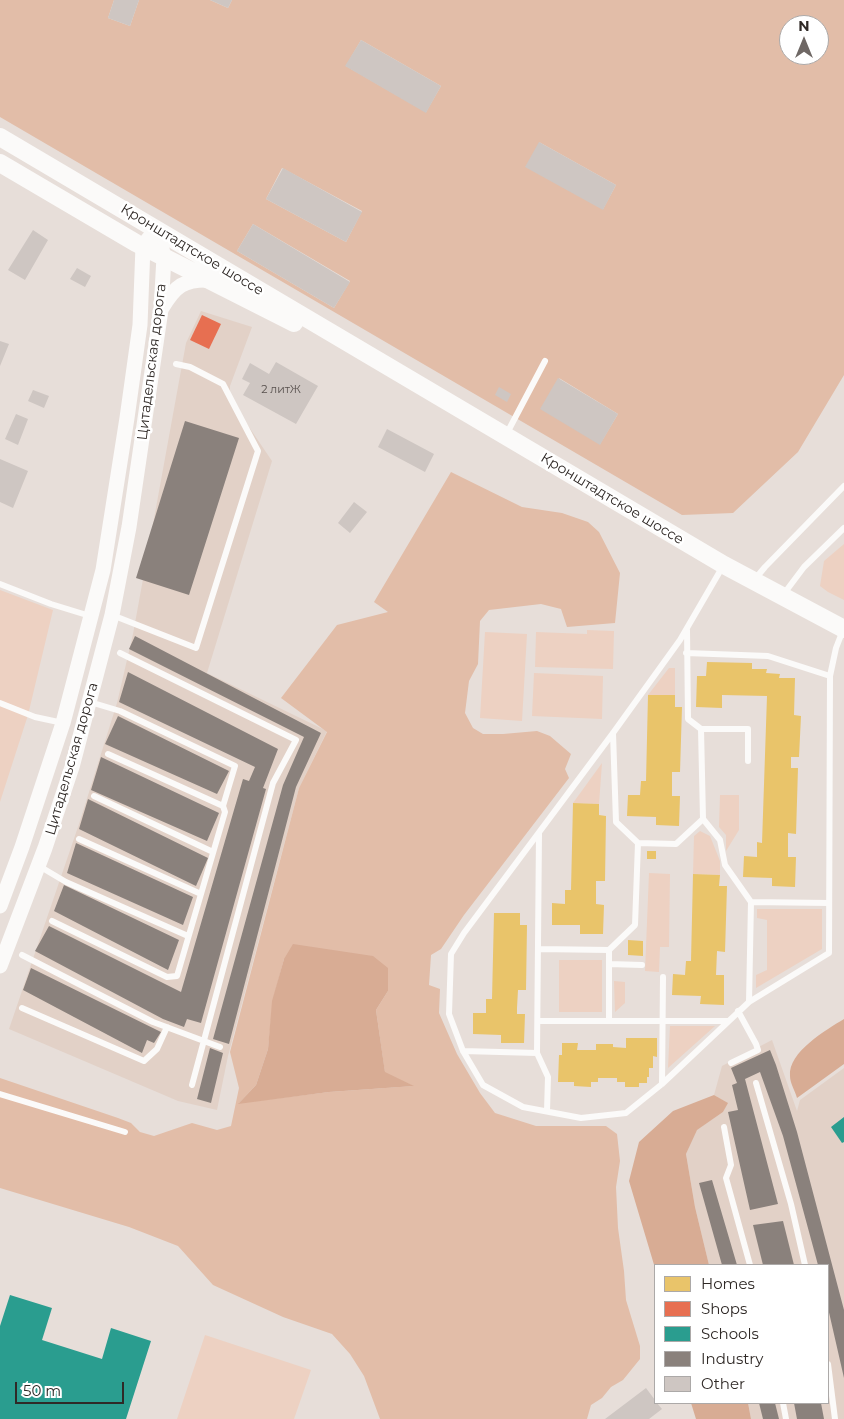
<!DOCTYPE html>
<meta charset="utf-8">
<style>
body{margin:0}
#map{position:relative;width:844px;height:1419px;overflow:hidden;background:#e7ded9;font-family:Montserrat,sans-serif}
canvas{display:block}
.legend{position:absolute;left:654px;top:1264px;width:175px;height:140px;box-sizing:border-box;background:#fff;border:1px solid #aca9a8;margin:0;padding:6px 9px;list-style:none;font-size:15px;color:#2f2926}
.legend li{display:flex;align-items:center;gap:10px;height:25px}
.legend b{width:25px;border:1px solid #aca9a8}
.north{position:absolute;left:779px;top:15px;width:50px;height:50px;box-sizing:border-box;background:#fff;border:1px solid #aca9a8;border-radius:50%;rotate:0deg;font-size:14px;font-weight:700;line-height:20px;text-align:center;color:#2f2926}
.north::after{content:'';display:block;margin:auto;width:18px;height:22px;background:#6f6865;clip-path:polygon(50% 0,100% 100%,50% 72%,0 100%)}
.scale{position:absolute;left:15px;top:1382px;width:109px;height:22px;box-sizing:border-box;border:2px solid #2f2926;border-top:0;padding-left:6px;font-size:15px;line-height:18px;white-space:nowrap;color:#2f2926;-webkit-text-stroke:4px #fff;paint-order:stroke}
</style>
<div id="map">
<canvas width="844" height="1419"></canvas>
<ul class="legend">
<li><b style="height:14px;background:#e9c46a"></b>Homes</li>
<li><b style="height:14px;background:#e76f51"></b>Shops</li>
<li><b style="height:14px;background:#2a9d8f"></b>Schools</li>
<li><b style="height:14px;background:#8a817c"></b>Industry</li>
<li><b style="height:14px;background:#cec6c2"></b>Other</li>
</ul>
<div class="north">N</div>
<div class="scale">50 m</div>
</div>
<script>
const ctx = document.querySelector('canvas').getContext('2d');
ctx.lineJoin = 'round';
function paint(path, color) { ctx.fillStyle = color; ctx.fill(path, 'evenodd'); }
function strokePath(path, color, width, dash) { ctx.strokeStyle = color; ctx.lineWidth = width; ctx.lineCap = dash ? 'butt' : 'round'; ctx.setLineDash(dash || []); ctx.stroke(path); }
function write(font, color, halo, rows, align = 'center') {
  ctx.font = font + ' Montserrat,sans-serif'; ctx.lineWidth = 5; ctx.setLineDash([]); ctx.textBaseline = 'middle'; ctx.strokeStyle = halo; ctx.fillStyle = color; for (const [text, x, y, turn = 0] of rows) {
    ctx.save(); ctx.translate(x, y); ctx.rotate((+turn || 0) * Math.PI / 180); ctx.textAlign = isNaN(turn) ? turn : align; if (halo) ctx.strokeText(text, 0, 0); ctx.fillText(text, 0, 0); ctx.restore();
  }
}
const built = new Path2D(`
 M201 311 252 327 230 386V399L272 461 207 673 327 731 299 788 228 1056 217 1110 178 1101 9 1029 79 824 117 703 133 634 186 343Z
 M772 1040 797 1111 800 1100 844 1068V1419H751L748 1403H828V1265H709L695 1207 686 1154 696 1130 723 1112 727 1103 714 1095 722 1066Z`);
const green = new Path2D(`
 M844 544V600L828 592 820 586 824 561Z
 M0 590 53 610 28 715 0 802Z
 M587 630 614 631 613 669 535 667 536 632 587 634Z
 M485 632 527 634 522 721 480 718Z
 M669 668H675V695H648Z
 M534 673 603 676 602 719 532 716Z
 M602 763 599 804 573 803Z
 M720 795H739V830L726 851V835L719 827Z
 M700 831 710 836 720 861V875L693 874 694 836Z
 M649 873 670 874 669 947H660L659 972 645 971Z
 M757 909H822V949L756 988V975L767 970V920L757 918Z
 M559 960H602V1012H559Z
 M614 981 625 982V1003L615 1012Z
 M670 1026H715L668 1068Z
 M205 1335 311 1370 294 1419H177Z`);
const forest = new Path2D(`
 M0 0H114L108 18 130 26 139 0H210L228 8 232 0H844V375L798 452 733 513 682 515 0 117ZM789 25H819V55H789ZM361 40 441 86 426 112 346 66ZM539 142 616 185 603 209ZM282 168 362 211 346 242 266 199ZM253 224 350 281 334 308 237 251ZM559 378 618 414 600 444Z
 M451 472 522 507 562 513 588 522 599 532 620 573 615 623 567 627 561 609 541 604 489 610 480 621 478 664 469 681 465 713 473 728 483 734H503L537 731 550 736 571 754 565 769 569 778 464 915 441 949 431 955 429 985 440 989 439 1013 457 1054 480 1093 495 1113 536 1126H606L617 1134 620 1161 616 1187 618 1228 624 1271 626 1300 640 1346V1359L623 1380 611 1387 602 1398 591 1405 587 1419H380L364 1376 350 1354 332 1334 283 1317 213 1285 178 1246 129 1227 0 1188V1078L118 1118 131 1123 140 1132 154 1136 192 1123 217 1130 231 1126 239 1088 230 1052 299 788 327 732 281 698 337 625 388 612 374 602ZM284 959 388 991 376 1010 385 1073 413 1086 329 1092 239 1103 256 1085 268 1049 273 1000Z`);
const water = new Path2D(`
 M293 944 373 956 388 968V991L376 1010 385 1072 414 1086 329 1092 238 1104 256 1085 268 1049 272 1001 284 959Z
 M844 1019V1064L797 1098C795 1091 790 1083 790 1076 788 1052 826 1030 844 1019Z
 M714 1095 728 1103 723 1112 697 1130 686 1154 695 1207 709 1265H655V1268L629 1181 639 1142 673 1111Z
 M691 1403H748L751 1419H696Z`);
const homes = new Path2D(`
 M707 662 752 663V669H767L766 673 780 674 779 678H795L794 715 801 716 799 757H791V768H798L796 834 788 833V857H796L795 887 772 886V878L743 877 744 856 757 857V842L762 843 767 696 722 695V708L696 707 697 676H706Z
 M648 695H675V707H682L680 772H672V796H680L679 826 656 825V817L627 816 628 795H640L641 781H646Z
 M573 803 599 804V815L606 816 605 881H596V904L604 905 603 934H580V925H552V903L565 904V890H571Z
 M647 851H656V859H647Z
 M693 874 720 875 719 886H727L725 952 717 951 716 975H724V1005L700 1004 701 996 672 995 673 974 685 975 686 961H691Z
 M494 913H520V925H527L526 990H518L517 1008V1014H525L524 1043H501V1035L473 1034V1013H486V999H492Z
 M628 940 643 941V956L628 955Z
 M626 1038H657V1057L653 1056V1068H649V1077H647V1083H639V1087H625V1082H617V1078H598V1082H591V1087L574 1086V1082H558L559 1055H562V1043H578L577 1050H596V1044H613V1047L626 1048Z`);
const shops = new Path2D(`
 M202 315 221 324 209 349 190 340Z`);
const schools = new Path2D(`
 M844 1117V1142L842 1143 831 1127Z
 M10 1295 52 1308 42 1340 102 1359 111 1328 151 1341 126 1419H0V1326Z`);
const industry = new Path2D(`
 M185 421 239 438 189 595 136 578Z
 M135 636 321 733 296 787 229 1044 213 1039 283 785 304 737 129 649Z
 M128 672 278 749 263 788 266 789 201 1023 187 1019 184 1027 163 1019 35 951 49 926 181 992 243 779 249 781 255 767 119 702Z
 M118 716 229 771 217 794 105 744Z
 M101 757 219 813 207 841 91 790Z
 M88 799 208 858 196 886 79 829Z
 M76 843 193 897 183 925 67 873Z
 M64 885 179 940 168 970 54 911Z
 M31 968 161 1032 154 1043 147 1040 142 1053 23 990Z
 M210 1048 223 1053 211 1103 197 1099Z
 M770 1050 776 1065 797 1132 844 1310V1378L828 1308V1265H818L783 1136 760 1072 745 1079 778 1204 750 1210 728 1112 738 1110 732 1085 737 1083 731 1068Z
 M712 1180 737 1265H722L699 1183Z
 M783 1221 794 1265H763L753 1225Z
 M759 1403H775L779 1419H763Z
 M794 1403H821L824 1419H797Z`);
const building = new Path2D(`
 M114 0H139L130 26 108 18Z
 M210 0H232L228 8Z
 M361 40 441 86 426 113 345 66Z
 M539 142 616 185 603 210 525 167Z
 M283 168 362 212 346 242 266 199Z
 M253 224 350 282 334 308 237 251Z
 M33 230 48 240 25 280 8 270Z
 M77 268 91 276 85 287 70 279Z
 M0 341 9 344 0 366Z
 M276 362 318 386 296 424 243 395 250 383 242 379 250 363 269 374Z
 M558 378 618 414 600 445 540 409Z
 M499 387 511 394 507 402 495 395Z
 M33 390 49 396 44 408 28 401Z
 M16 414 28 419 18 445 5 439Z
 M387 429 434 454 425 472 378 447Z
 M0 459 28 471 13 508 0 502Z
 M354 502 367 512 350 533 338 523Z
 M646 1388 655 1400V1403H657L662 1409 649 1419H605Z`);
const service = new Path2D(`
 M506 435 545 361
 M723 566 680 640 613 733 464 933 451 954 449 1014 463 1051 483 1085 523 1107 581 1118 626 1113 662 1084 749 1002 829 953 830 676 836 648 843 630
 M755 579 765 567 844 486
 M0 584 51 604 90 616
 M783 595 804 567 844 528
 M112 615 196 648 258 451 223 384 190 367 176 364
 M687 630 688 719 701 729H748V761
 M120 653 296 740 273 783 192 1085
 M686 653 768 656 830 676
 M90 702 120 711 235 766 223 806
 M0 703 35 717 63 723
 M613 733 616 822 638 843 676 844 703 819 701 729
 M94 796 213 852
 M703 819 720 840 725 865 751 902 829 903
 M539 834 537 1053 548 1077 547 1111
 M79 839 201 894
 M39 866 66 882 188 936
 M52 921 167 977 177 976 225 812 223 806 108 754
 M539 949 609 950 635 925 638 843
 M609 950V1021
 M22 955 153 1022 220 1047
 M609 964 642 965
 M749 1002 751 902
 M22 1008 144 1061 157 1049 167 1027
 M538 1021H728
 M463 1051 537 1053
 M731 1063 758 1050 756 1044 738 1011
 M756 1083 791 1204 805 1265
 M662 1084 663 977
 M0 1094 125 1132
 M724 1127 731 1165 726 1178 750 1265
 M828 1364 835 1419
 M783 1403 786 1419`);
const tertiary = new Path2D(`
 M162 308C175 286 184 279 210 280
 M0 906 22 847 63 723 103 570 127 418 140 325 143 246 149 238
 M0 966 45 848 72 767 112 615 129 527 161 310 164 257 157 229`);
const secondary = new Path2D(`
 M0 137 724 565 844 629
 M0 163 136 243 294 323`);
const numberNames = [
 ["2 литЖ",281,390]
];
const streetNames = [
 ["Кронштадтское шоссе",192,250,31],
 ["Цитадельская дорога",152,362,-83],
 ["Кронштадтское шоссе",612,499,31],
 ["Цитадельская дорога",72,759,-74]
];
paint(built, '#e2d1c7');
paint(green, '#edd1c2');
paint(forest, '#e2bda8');
paint(water, '#d8ac94');
paint(homes, '#e9c46a');
paint(shops, '#e76f51');
paint(schools, '#2a9d8f');
paint(industry, '#8a817c');
paint(building, '#cec6c2');
strokePath(service, '#fbfaf9', 6);
strokePath(tertiary, '#fbfaf9', 15);
strokePath(secondary, '#fbfaf9', 18);
write('11px', '#57504d', null, numberNames);
write('14px', '#2f2926', '#fff', streetNames);
</script>
